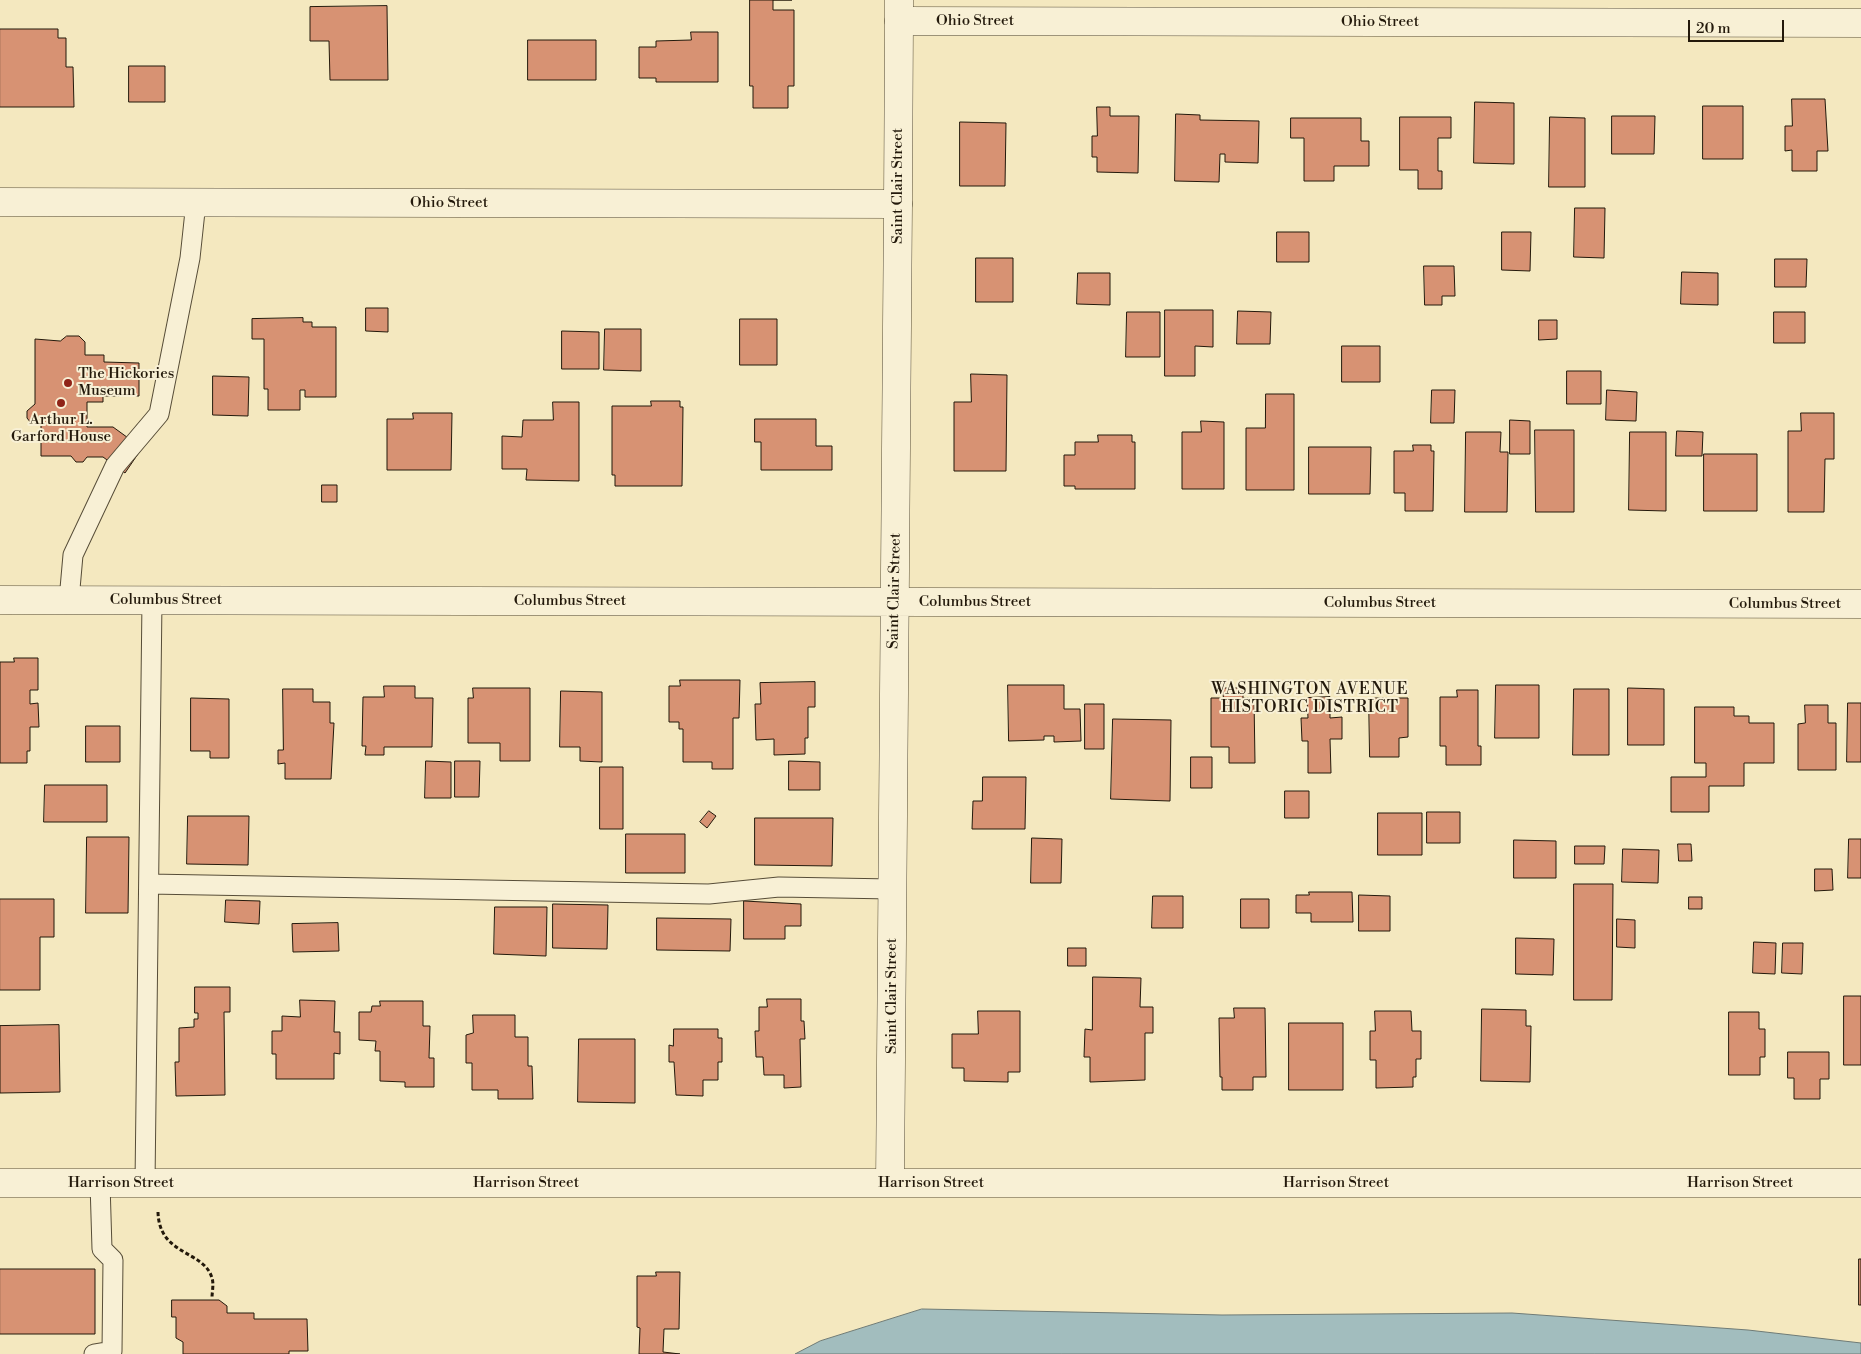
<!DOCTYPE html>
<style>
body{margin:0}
#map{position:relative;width:1861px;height:1354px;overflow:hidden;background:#f4e8bf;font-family:"Libre Bodoni",serif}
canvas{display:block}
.scale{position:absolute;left:1688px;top:20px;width:96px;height:22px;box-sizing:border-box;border:2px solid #23190b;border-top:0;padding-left:6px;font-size:15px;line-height:18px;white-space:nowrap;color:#23190b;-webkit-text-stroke:4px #f8f0d5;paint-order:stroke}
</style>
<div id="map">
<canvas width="1861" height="1354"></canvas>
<div class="scale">20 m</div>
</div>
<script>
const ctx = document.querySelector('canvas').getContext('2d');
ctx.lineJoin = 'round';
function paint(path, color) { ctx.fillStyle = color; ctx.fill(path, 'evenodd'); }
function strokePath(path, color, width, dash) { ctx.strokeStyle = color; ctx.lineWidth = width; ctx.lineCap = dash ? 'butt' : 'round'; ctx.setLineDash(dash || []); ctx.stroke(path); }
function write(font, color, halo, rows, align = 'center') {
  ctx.font = font + ' "Libre Bodoni",serif'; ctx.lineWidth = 4; ctx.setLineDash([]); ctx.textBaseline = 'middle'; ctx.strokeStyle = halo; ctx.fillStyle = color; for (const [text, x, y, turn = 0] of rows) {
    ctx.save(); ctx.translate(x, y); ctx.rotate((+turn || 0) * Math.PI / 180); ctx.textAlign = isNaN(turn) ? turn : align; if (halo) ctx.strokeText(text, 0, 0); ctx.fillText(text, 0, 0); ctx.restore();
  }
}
const water = new Path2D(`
 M922 1309 1222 1315 1512 1313 1748 1330 1861 1343V1354H795L820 1341Z`);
const building = new Path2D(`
 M750 0H792H773V10H794V86H788V108H753V86H750Z
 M387 6 388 80H330L329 41H310V7Z
 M0 29H58V38H66V67H73L74 107H0Z
 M691 32H718V82H656V78H639V47H656V41L691 40Z
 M528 40H596V80H528Z
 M129 66H165V102H129Z
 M1792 99H1825L1828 151H1817V171H1792V150L1785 151V126H1792Z
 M1475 102 1514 103V164L1474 163Z
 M1703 106H1743V159H1703Z
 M1097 107H1110V116H1139L1138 173 1097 172V157H1092V136H1097Z
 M1176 114 1200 115V120L1259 121 1258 163 1225 162V154H1220L1219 182 1175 181Z
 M1612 116H1655L1654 154H1612Z
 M1400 117H1451V138H1438V171H1442V189H1418V170H1400Z
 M1550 117 1585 118V187H1549Z
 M1291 118H1361V141H1369V166H1334V181H1304V138H1291Z
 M960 122 1006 123 1005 186H960Z
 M1575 208H1605L1604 258 1574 257Z
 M1277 232H1309V262H1277Z
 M1502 232H1531L1530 271 1502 270Z
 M976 258H1013V302H976Z
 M1775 259H1807L1806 287H1775Z
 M1424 266H1454L1455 296H1442V305H1425Z
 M1682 272 1718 273V305L1681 304Z
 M1078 273H1110V305L1077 304Z
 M366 308H388V332L366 331Z
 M1165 310H1213V347L1195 346V376H1165Z
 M1238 311 1271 312 1270 344H1237Z
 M1127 312H1160V357H1126Z
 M1774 312H1805V343H1774Z
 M303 318V322H312V327H336V397H305V390H300V410H268V389H264V339H252V319Z
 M740 319H777V365H740Z
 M1539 320H1557V339L1539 340Z
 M605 329H641V371L604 370Z
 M562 331 599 332V369H562Z
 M67 336H79L85 342V355H104V362L139 363V396H103V402H87V427H113L142 448 125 473 103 457H87L83 462H76L71 456H41V425L31 423 27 418V411L35 404V339L60 341Z
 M1342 346H1380V382H1342Z
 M1567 371H1601V404H1567Z
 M971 374 1007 375 1006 471H954V402H971Z
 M213 376 249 377 248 416 213 415Z
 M1432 390H1455L1454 423H1431Z
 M1607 390 1637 392 1636 421 1606 420Z
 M1266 394H1294V490H1246V428H1265Z
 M651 401H680V407H683L682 486H615V475H612V406H651Z
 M553 402H579V481L526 480 527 469H502V436L522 437 523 420H553Z
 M413 413H452L451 470H387V419H413Z
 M1801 413H1834V459H1825L1824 512H1788V431H1801Z
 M755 419H816V446H832V470H761V442H755Z
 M1510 420 1530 421V454H1510Z
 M1201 421 1224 422V489H1182V432H1201Z
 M1535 430H1574V512H1536Z
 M1677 431 1703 432 1702 456H1676Z
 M1466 432H1501L1500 452H1508L1507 512H1465Z
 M1630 432H1666V511L1629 510Z
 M1098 435H1132V442H1135V489H1075V486H1064V455H1075V442H1098Z
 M1413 445H1431V451H1434L1433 511H1405V493H1394V451H1413Z
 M1309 447H1371L1370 494H1309Z
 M1704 454H1757V511H1704Z
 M322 485H337V502H322Z
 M14 658H38V690H30V704L38 703 39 727H30V751H27V763H0V662H14Z
 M680 680H740L739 718H733V769H712V762H683V729H679V722H669V686H680Z
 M815 682V707H808V738H805V754L774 755V739L756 740 755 704H761L760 683Z
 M1008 685H1064V709H1080L1081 741 1054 742V736H1044V740L1009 741Z
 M1496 685H1539V738H1495Z
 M384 686H415V698H433L432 747H384V755H365L366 746H362L363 697H384Z
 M473 688H530V761H500V743H468V698H473Z
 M1223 688H1243V698H1254L1255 763H1229V747H1211V698H1223Z
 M1628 688 1664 689V745H1628Z
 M283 689H313V702H330V723H334L331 779H285V763L278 764V750H283Z
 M1574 689H1609V755H1573Z
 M1457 690H1478V746H1481V765H1446V746H1440V697H1457Z
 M561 691 602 692V762L580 761V747H560Z
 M1330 697V718L1342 717V739H1330L1331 773H1308V741H1302L1301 718H1308L1307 698Z
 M191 698 229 699V758H210V751H191Z
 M1369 698H1408V737L1399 738V757H1370Z
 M1848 703H1861V762H1847Z
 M1085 704H1104V749H1085Z
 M1805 705H1828V723H1836V770H1798V724L1805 723Z
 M1695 707H1734V716H1749V723H1774V763H1744V786H1709V812H1671V777H1706V763H1695Z
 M1113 719 1171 720 1170 801 1111 799Z
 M86 726H120V762H86Z
 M1191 757H1212V788H1191Z
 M426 761 451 762V798H425Z
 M455 761H480L479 797H455Z
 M789 761 820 762V790H789Z
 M600 767H623V829H600Z
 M983 777H1026L1025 829H972L973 801H982Z
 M45 785H107V822H44Z
 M1285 791H1309V818H1285Z
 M709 811 716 816 707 828 700 822Z
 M1427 812H1460V843H1427Z
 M1378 813H1422V855H1378Z
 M188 816H249L248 865 187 864Z
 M755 818H833L832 866 755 865Z
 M626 834H685V873H626Z
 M87 837H129L128 913H86Z
 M1032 838 1062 839 1061 883H1031Z
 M1849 839H1861V878H1848Z
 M1514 840 1556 841V878H1514Z
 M1678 844H1691L1692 861H1679Z
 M1575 846H1605L1604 864H1575Z
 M1623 849 1659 850 1658 883 1622 882Z
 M1815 869H1832L1833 890 1815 891Z
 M1574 884H1613L1612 1000H1574Z
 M1309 892H1352L1353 922H1311V913H1296V895H1309Z
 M1359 895 1390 896V931H1359Z
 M1153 896H1183V928H1152Z
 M1689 897H1702V909H1689Z
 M0 899H54V937H40V990H0Z
 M1241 899H1269V928H1241Z
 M226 900 260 901 259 924 225 922Z
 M744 901 801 904V926H785V939H744Z
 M553 904 608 905 607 949 553 948Z
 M495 907H547L546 956 494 954Z
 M657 918 731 919 730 951 657 950Z
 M1617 919 1635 920V948L1617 947Z
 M338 923 339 951 293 952 292 924Z
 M1516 938 1554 939 1553 975 1516 974Z
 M1754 942 1776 943 1775 974 1753 973Z
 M1783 943H1803L1802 974 1782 973Z
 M1068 948H1086V966H1068Z
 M1093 977 1141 978 1140 1007H1153V1033H1145V1080L1090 1082V1057H1084L1085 1029 1092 1030Z
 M195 987H230V1012H224L225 1095 176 1096 175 1062H179V1028L194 1027V1019H198V1013H195Z
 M1844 996H1861V1065H1844Z
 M767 999H801V1021H804L805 1039H800L801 1087 784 1088V1075H764L763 1057H756L755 1031H759V1007H767Z
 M300 1000 335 1001 334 1032H340V1054L334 1053V1079H276V1054H272V1031H282V1016L300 1017Z
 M380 1001H423V1026H430L429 1058H434V1087H405V1082L380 1081V1051H375L376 1041 359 1040V1012H371L372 1006H380Z
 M1234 1008H1265L1266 1077H1253V1090H1222V1077H1220L1219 1018H1234Z
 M1482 1009 1526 1010V1026H1531L1530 1082 1481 1081Z
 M978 1011H1020V1072H1008V1082L964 1081V1068H952V1034H978Z
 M1375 1011H1411L1412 1031H1421V1059H1416V1077H1413V1087L1376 1088V1060H1370V1031H1375Z
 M1729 1012H1759V1029H1765V1057H1760V1075H1729Z
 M473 1015H515V1037H528V1066H532L533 1099H498V1090H472V1063H466V1035L473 1033Z
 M1289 1023H1343V1090H1289Z
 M59 1025 60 1092 0 1093V1026Z
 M674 1029H718V1038H722V1062H718V1080H703V1096L676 1095 674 1062H669V1045L673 1046Z
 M579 1039H635V1103L578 1102Z
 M1788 1052H1829V1079H1820V1099H1794V1078H1788Z
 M1859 1259H1861V1305H1859Z
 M0 1269H95V1334H0Z
 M656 1272H680L679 1329H664L663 1352 680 1354H639L640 1328 637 1327V1276H656Z
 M172 1300H219L227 1306V1313H254V1319H307L308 1351H289V1354H183V1342L176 1338V1317H172Z`);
const path = new Path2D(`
 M158 1212C159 1256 204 1250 212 1278 214 1284 212 1292 212 1298`);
const service = new Path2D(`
 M69 600 73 555 115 466 159 414 190 258 196 202
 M149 884 709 894 779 887 892 889
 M145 1183 152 600
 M94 1354 112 1351 113 1260 102 1249 100 1183`);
const minor = new Path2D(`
 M899 21V0
 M0 600 1861 604
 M0 1183H1861
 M890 1183 898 204`);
const tertiary = new Path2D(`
 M0 202 898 204 899 21 1861 23`);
const markers = [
 [68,383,5,"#8f2418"],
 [61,403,5,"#8f2418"]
];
const streetNames = [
 ["Ohio Street",975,21],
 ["Ohio Street",1380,22],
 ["Saint Clair Street",898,186,-90],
 ["Ohio Street",449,203],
 ["Saint Clair Street",895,591,-89],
 ["Columbus Street",166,600],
 ["Columbus Street",570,601],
 ["Columbus Street",975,602],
 ["Columbus Street",1380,603],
 ["Columbus Street",1785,604],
 ["Saint Clair Street",892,996,-90],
 ["Harrison Street",121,1183],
 ["Harrison Street",526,1183],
 ["Harrison Street",931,1183],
 ["Harrison Street",1336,1183],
 ["Harrison Street",1740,1183]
];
const poiNames = [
 ["The Hickories",78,374],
 ["Museum",78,391],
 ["Arthur L.",61,420,"center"],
 ["Garford House",61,437,"center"]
];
const neighbourhoodNames = [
 ["WASHINGTON AVENUE",1310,690],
 ["HISTORIC DISTRICT",1310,708]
];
paint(water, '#a2bdbe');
strokePath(water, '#6f7b76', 1);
paint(building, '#d79273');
strokePath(building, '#23190b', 1);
strokePath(service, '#574d38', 21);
strokePath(minor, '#574d38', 29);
strokePath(tertiary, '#574d38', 29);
strokePath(path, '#23190b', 3, [4, 2.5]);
strokePath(service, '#f8f0d5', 19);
strokePath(minor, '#f8f0d5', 28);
strokePath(tertiary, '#f8f0d5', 28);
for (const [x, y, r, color] of markers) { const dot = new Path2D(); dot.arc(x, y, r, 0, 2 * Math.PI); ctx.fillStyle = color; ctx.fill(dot); strokePath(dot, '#f8f0d5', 2); }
write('15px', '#23190b', '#f8f0d5', streetNames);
write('15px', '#23190b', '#f8f0d5', poiNames, 'left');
ctx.letterSpacing = '1px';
write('16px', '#23190b', '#f8f0d5', neighbourhoodNames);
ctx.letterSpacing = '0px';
</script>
